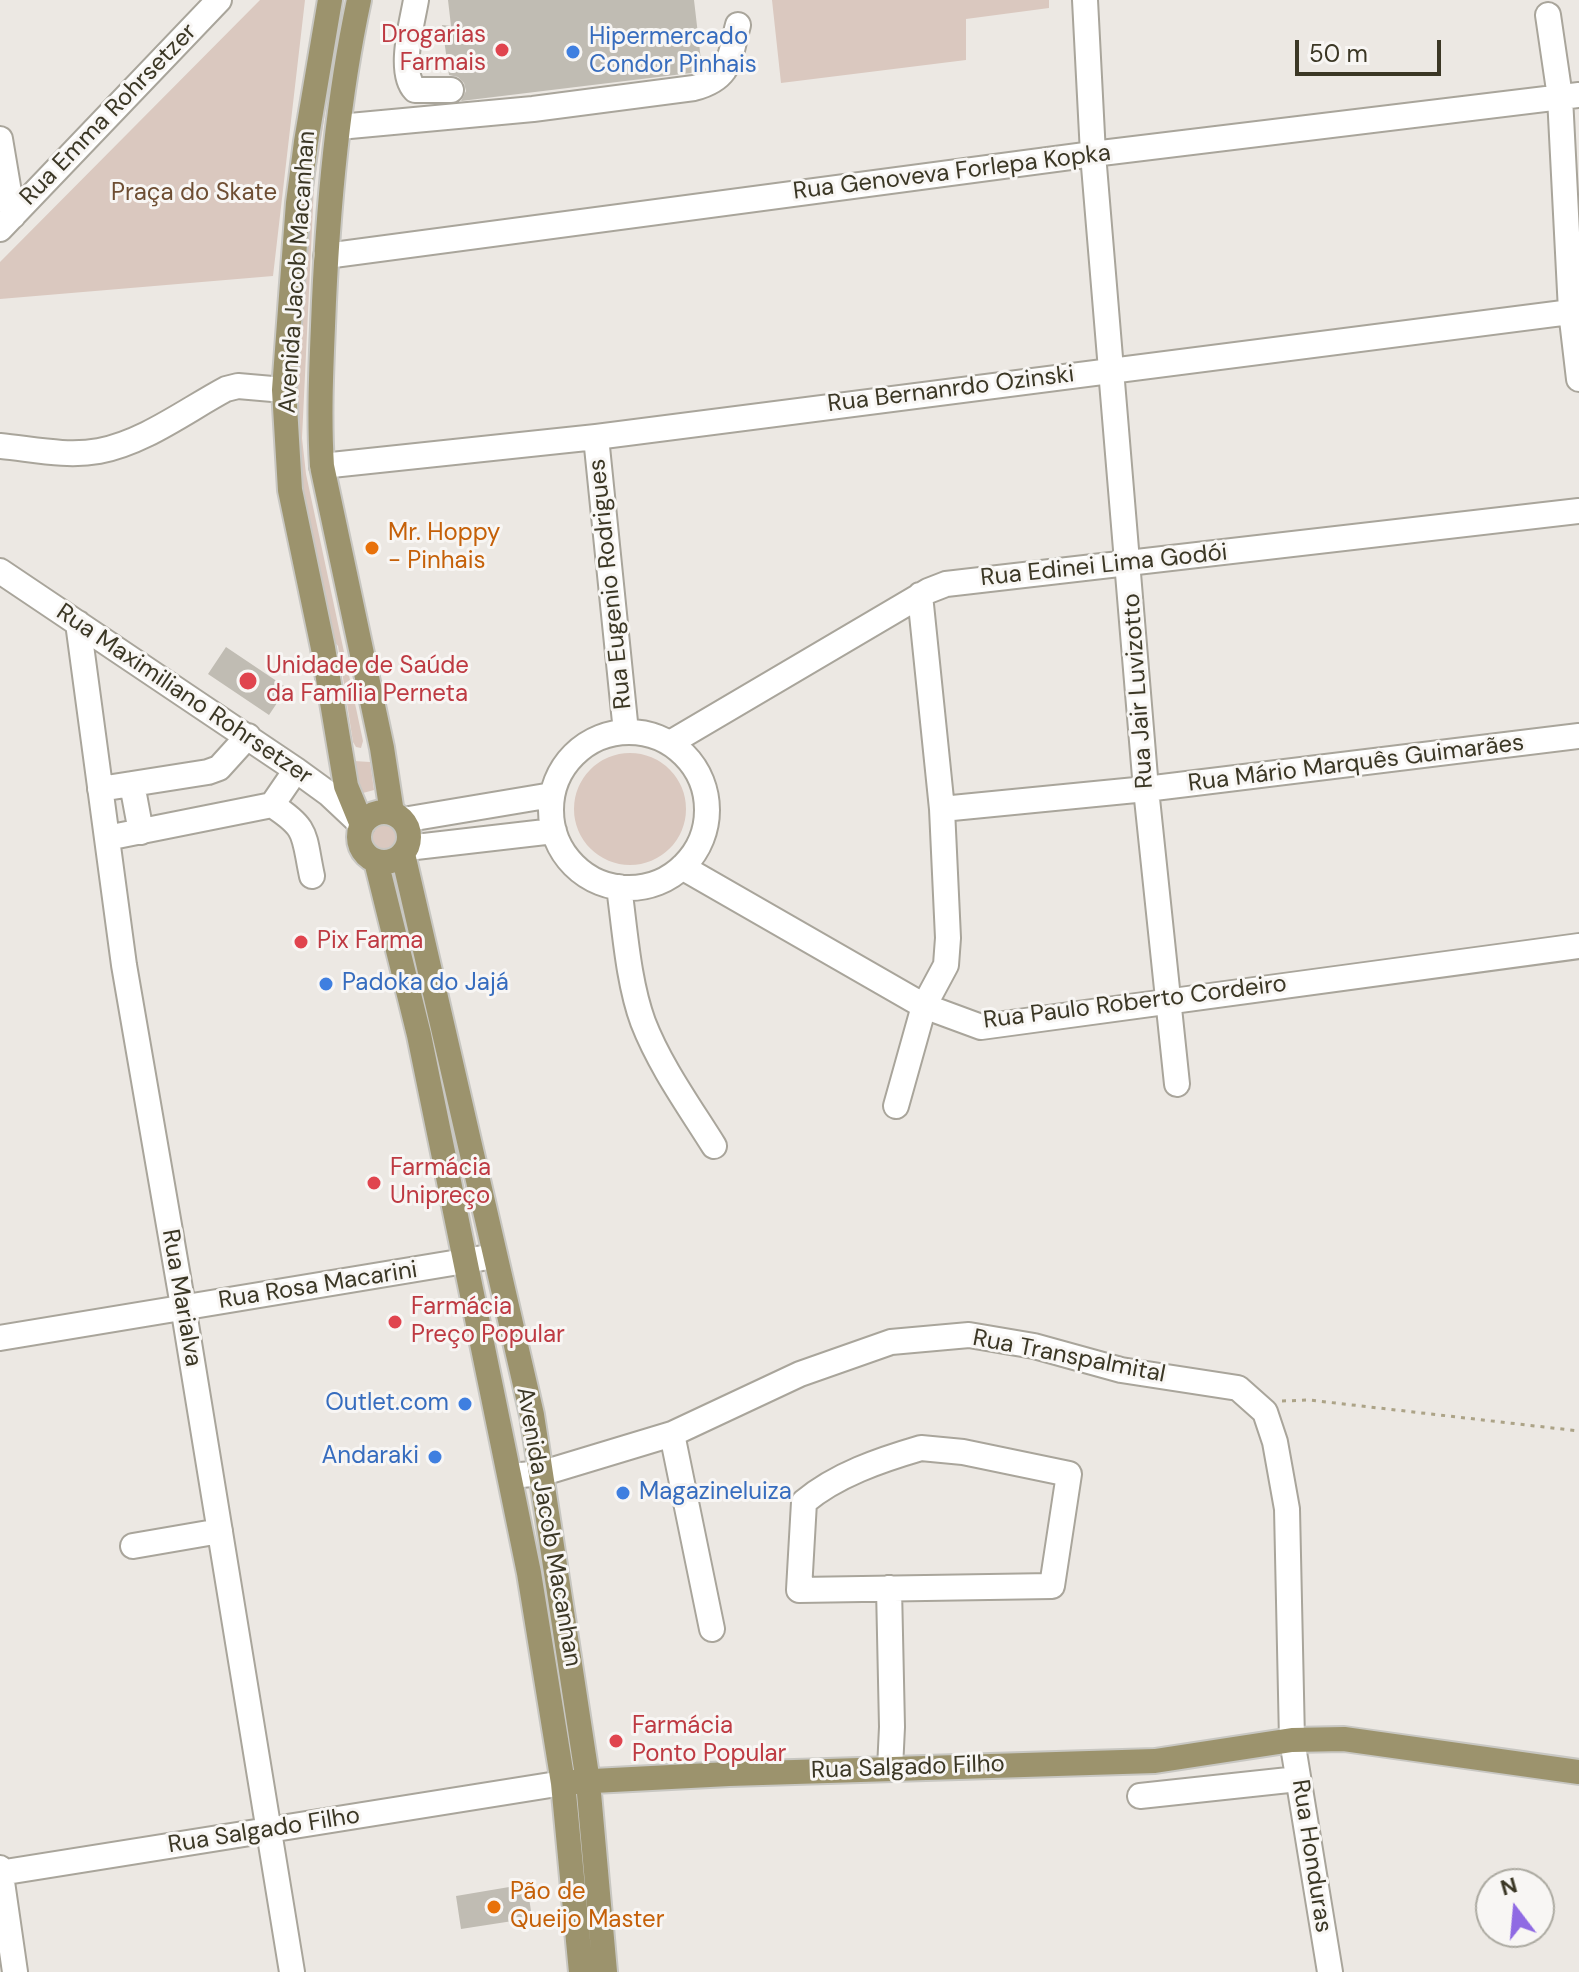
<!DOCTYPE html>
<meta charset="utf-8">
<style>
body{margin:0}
#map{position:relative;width:1579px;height:1972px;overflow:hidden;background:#ece8e3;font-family:"DM Sans",sans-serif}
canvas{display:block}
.north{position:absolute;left:1475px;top:1868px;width:80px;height:80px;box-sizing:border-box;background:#f8f6f4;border:2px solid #acaaa1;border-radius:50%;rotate:344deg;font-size:22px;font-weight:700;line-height:32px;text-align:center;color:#3b3725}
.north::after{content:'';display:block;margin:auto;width:28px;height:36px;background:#8f6ae3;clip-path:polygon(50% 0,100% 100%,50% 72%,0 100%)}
.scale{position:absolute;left:1295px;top:40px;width:146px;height:36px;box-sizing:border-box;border:4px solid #3b3725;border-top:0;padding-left:10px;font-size:24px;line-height:28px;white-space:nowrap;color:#3b3725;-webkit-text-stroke:6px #f8f6f4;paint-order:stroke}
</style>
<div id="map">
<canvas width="1579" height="1972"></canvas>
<div class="north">N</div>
<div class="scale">50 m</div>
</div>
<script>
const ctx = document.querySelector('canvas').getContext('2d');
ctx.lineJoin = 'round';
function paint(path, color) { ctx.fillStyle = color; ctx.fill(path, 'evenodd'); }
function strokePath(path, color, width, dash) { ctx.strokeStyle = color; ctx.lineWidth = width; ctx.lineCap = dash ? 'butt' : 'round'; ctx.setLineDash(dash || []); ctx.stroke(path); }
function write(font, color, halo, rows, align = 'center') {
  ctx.font = font + ' "DM Sans",sans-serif'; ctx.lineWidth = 6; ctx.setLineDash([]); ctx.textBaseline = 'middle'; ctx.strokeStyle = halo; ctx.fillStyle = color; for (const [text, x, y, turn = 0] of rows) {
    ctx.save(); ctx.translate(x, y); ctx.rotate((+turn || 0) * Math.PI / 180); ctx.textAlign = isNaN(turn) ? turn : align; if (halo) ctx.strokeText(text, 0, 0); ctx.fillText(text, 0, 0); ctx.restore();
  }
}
const green = new Path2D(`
 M260 0H305L273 276 0 299V262Z
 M336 0H342L314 186 302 438 306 474 363 741 361 748 356 747 353 742 338 646 332 639 302 499 294 424 303 228Z
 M772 0H1049V8L966 19V60L781 83Z
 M574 809a56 56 0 1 1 112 0a56 56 0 1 1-112 0Z
 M354 761 370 762 374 790 363 793 356 790Z
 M369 836a15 15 0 1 1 30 0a15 15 0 1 1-30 0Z`);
const building = new Path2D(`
 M448 0H694L702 69 691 73 461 101 466 91 464 83 458 77 449 75 442 25 451 26Z
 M226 647 287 688 269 715 208 674Z
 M527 1884 532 1918 461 1929 456 1896Z`);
const path = new Path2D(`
 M1282 1401 1309 1400 1579 1431`);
const minor = new Path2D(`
 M416 0C412 24 398 72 415 90H451
 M1085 0 1093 154 1146 789 1177 1084
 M1548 15 1560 97 1571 311 1579 379
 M339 127 533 109 694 88C732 78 729 58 738 25
 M0 139 13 216
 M0 229 219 0
 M326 256 1093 154 1579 95
 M596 437 626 732
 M0 446C32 449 66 457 99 451 145 442 185 411 226 389L238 386 284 390
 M322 466 596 437 1579 311
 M0 571 296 770 329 794 362 825
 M78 623 124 965 183 1306 292 1972
 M551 810a78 78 0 1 1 156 0a78 78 0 1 1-156 0Z
 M670 743 928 591 946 584 1579 511
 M132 784 141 832
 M100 789 208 772 219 768 248 736
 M272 805C309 829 303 834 312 876
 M942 809 1146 789 1579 736
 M403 820 552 795
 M107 838 272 805 296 770
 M407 848 554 831
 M682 867 924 1006 981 1027 1579 946
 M619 887C625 930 628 981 643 1022 660 1066 689 1106 714 1146
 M896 1106 924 1006 946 965 948 938 942 809 920 595
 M0 1338 495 1256
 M672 1434 712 1629
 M921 1448 963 1452 1069 1474 1052 1586 799 1590 804 1502C836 1475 880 1460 921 1448Z
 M510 1476 543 1473 672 1434 800 1374 891 1342 969 1335 1034 1346 1121 1370 1238 1388 1265 1412 1275 1442 1287 1509 1292 1740 1330 1972
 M133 1546 220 1531
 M889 1588 892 1727 890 1769
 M1140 1796 1298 1779
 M0 1868 15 1972
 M0 1873 563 1783`);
const major = new Path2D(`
 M330 0 306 142 298 203 284 390 290 490 323 648 346 786 362 825
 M359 0C336 107 327 217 323 326 321 373 319 419 322 466L382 748 392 813
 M359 837a25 25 0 1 1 50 0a25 25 0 1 1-50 0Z
 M403 854 532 1415 588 1782 605 1972
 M376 861 419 1035 529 1573 563 1783 581 1972
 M574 1782 729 1774 1155 1761 1292 1740 1344 1739 1579 1772`);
const markers = [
 [502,50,8,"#e0444e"],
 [573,52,8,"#3f7fe0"],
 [372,548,8,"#e8710a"],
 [248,681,10,"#e0444e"],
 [301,942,8,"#e0444e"],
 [326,984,8,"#3f7fe0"],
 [374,1183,8,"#e0444e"],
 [395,1322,8,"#e0444e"],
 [465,1404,8,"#3f7fe0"],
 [435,1457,8,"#3f7fe0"],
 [623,1493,8,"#3f7fe0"],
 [616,1741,8,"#e0444e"],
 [494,1907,8,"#e8710a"]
];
const healthNames = [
 ["Drogarias",486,36,"right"],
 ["Farmais",486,64,"right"],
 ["Unidade de Saúde",266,667],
 ["da Família Perneta",266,695],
 ["Pix Farma",317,942],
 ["Farmácia",390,1169],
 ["Unipreço",390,1197],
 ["Farmácia",411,1308],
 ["Preço Popular",411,1336],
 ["Farmácia",632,1727],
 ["Ponto Popular",632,1755]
];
const shopNames = [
 ["Hipermercado",589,38],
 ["Condor Pinhais",589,66],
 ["Padoka do Jajá",342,984],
 ["Outlet.com",449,1404,"right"],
 ["Andaraki",419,1457,"right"],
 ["Magazineluiza",639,1493]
];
const streetNames = [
 ["Rua Emma Rohrsetzer",109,115,-46],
 ["Rua Genoveva Forlepa Kopka",952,173,-7],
 ["Avenida Jacob Macanhan",298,272,-86],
 ["Rua Bernanrdo Ozinski",951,390,-7],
 ["Rua Edinei Lima Godói",1104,566,-6],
 ["Rua Eugenio Rodrigues",611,584,-96],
 ["Rua Jair Luvizotto",1139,691,-94],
 ["Rua Maximiliano Rohrsetzer",184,695,34],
 ["Rua Mário Marquês Guimarães",1356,764,-7],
 ["Rua Paulo Roberto Cordeiro",1135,1003,-7],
 ["Rua Rosa Macarini",318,1286,-9],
 ["Rua Marialva",181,1298,80],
 ["Rua Transpalmital",1069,1357,11],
 ["Avenida Jacob Macanhan",548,1527,80],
 ["Rua Salgado Filho",908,1768,-2],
 ["Rua Salgado Filho",264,1831,-9],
 ["Rua Honduras",1311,1856,81]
];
const parkNames = [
 ["Praça do Skate",194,194]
];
const foodNames = [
 ["Mr. Hoppy",388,534],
 ["- Pinhais",388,562],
 ["Pão de",510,1893],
 ["Queijo Master",510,1921]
];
paint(green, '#dac8bf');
paint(building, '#c0bcb3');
strokePath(minor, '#a9a59b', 28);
strokePath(major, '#c8c7c2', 28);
strokePath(path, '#aca387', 3, [4, 6]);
strokePath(minor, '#fff', 24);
strokePath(major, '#9c936d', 24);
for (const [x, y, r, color] of markers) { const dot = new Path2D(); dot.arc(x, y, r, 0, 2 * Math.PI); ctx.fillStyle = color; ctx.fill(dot); strokePath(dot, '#f8f6f4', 3); }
write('24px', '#be3a42', '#f8f6f4', healthNames, 'left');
write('24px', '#366cbe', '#f8f6f4', shopNames, 'left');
write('24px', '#3b3725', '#f8f6f4', streetNames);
write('24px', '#6e4e33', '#f8f6f4', parkNames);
write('24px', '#c56008', '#f8f6f4', foodNames, 'left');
</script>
